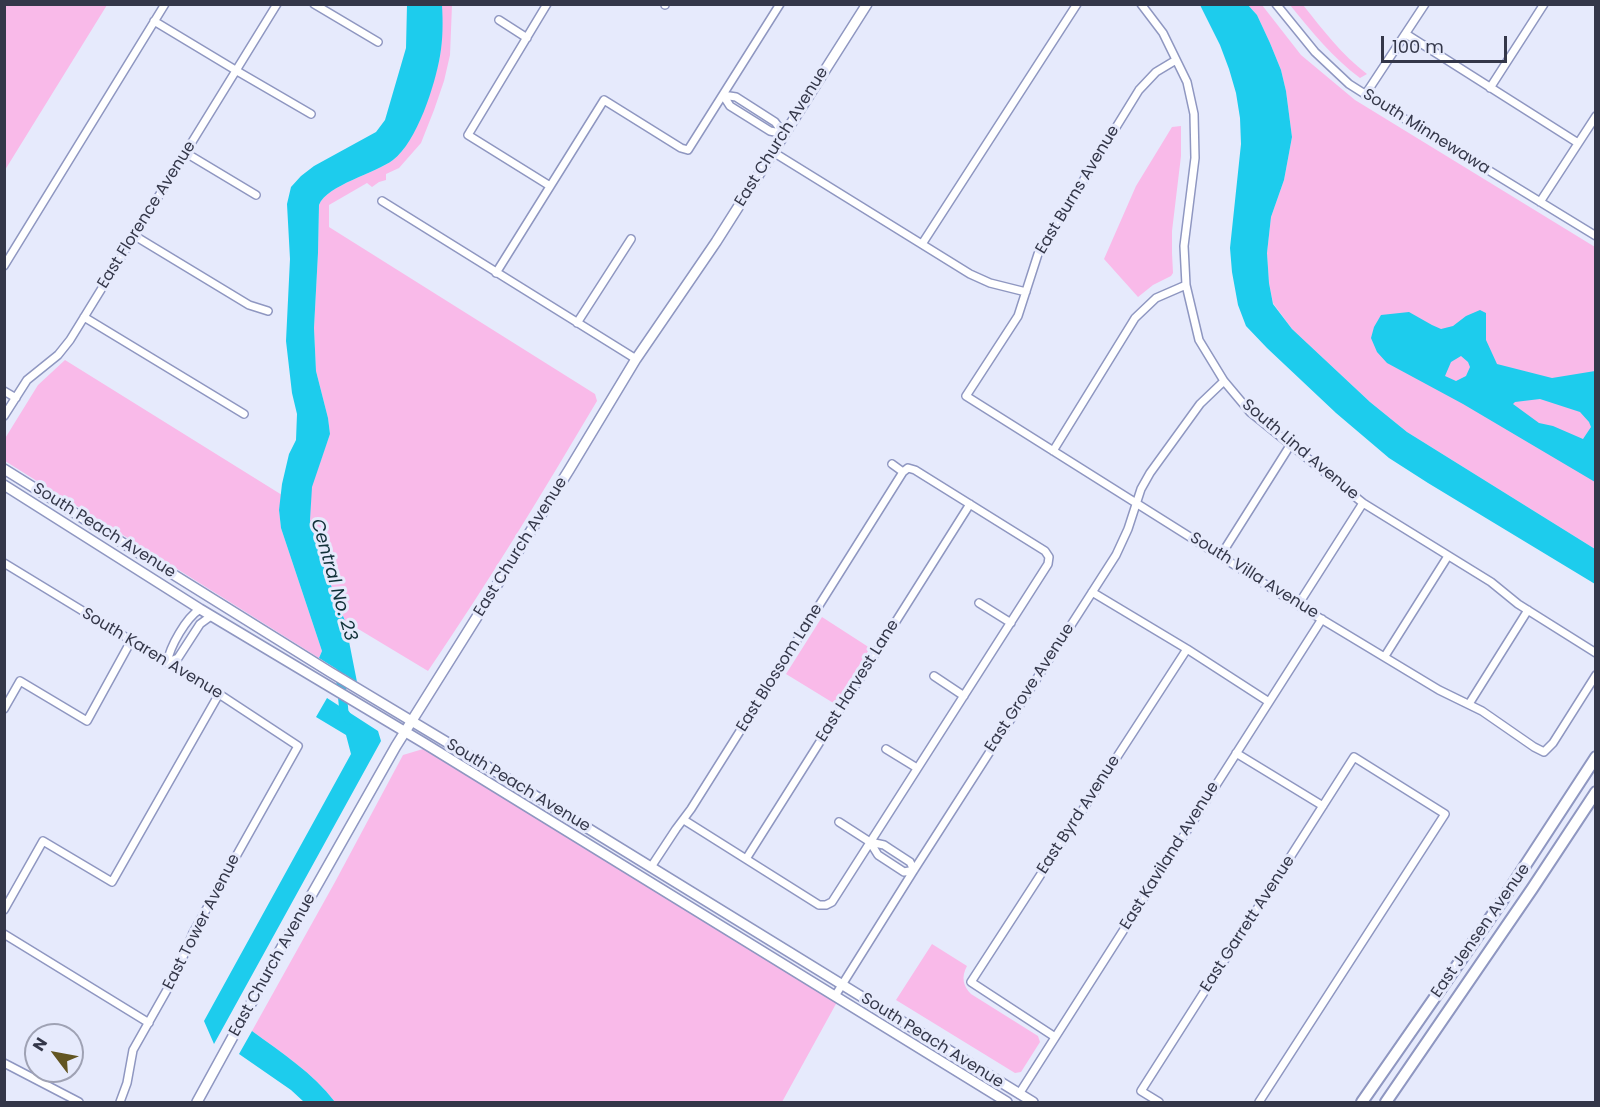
<!DOCTYPE html>
<style>
body{margin:0}
#map{position:relative;width:1600px;height:1107px;overflow:hidden;background:#e6eafc;font-family:Poppins,sans-serif}
canvas{display:block}
.frame{position:absolute;inset:0;border:6px solid #343749;pointer-events:none}
.north{position:absolute;left:24px;top:1023px;width:60px;height:60px;box-sizing:border-box;background:#e6eafc;border:2px solid #9fa2b4;border-radius:50%;rotate:302deg;font-size:16px;font-weight:700;line-height:24px;text-align:center;color:#343749}
.north::after{content:'';display:block;margin:auto;width:21px;height:27px;background:#625522;clip-path:polygon(50% 0,100% 100%,50% 72%,0 100%)}
.scale{position:absolute;left:1381px;top:36px;width:126px;height:27px;box-sizing:border-box;border:3px solid #343749;border-top:0;padding-left:8px;font-size:18px;line-height:21px;white-space:nowrap;color:#343749;-webkit-text-stroke:4px #e6eafc;paint-order:stroke}
</style>
<div id="map">
<canvas width="1600" height="1107"></canvas>
<div class="frame"></div>
<div class="north">N</div>
<div class="scale">100 m</div>
</div>
<script>
const ctx = document.querySelector('canvas').getContext('2d');
ctx.lineJoin = 'round';
function paint(path, color) { ctx.fillStyle = color; ctx.fill(path, 'evenodd'); }
function strokePath(path, color, width, dash) { ctx.strokeStyle = color; ctx.lineWidth = width; ctx.lineCap = dash ? 'butt' : 'round'; ctx.setLineDash(dash || []); ctx.stroke(path); }
function write(font, color, halo, rows, align = 'center') {
  ctx.font = font + ' Poppins,sans-serif'; ctx.lineWidth = 6; ctx.setLineDash([]); ctx.textBaseline = 'middle'; ctx.strokeStyle = halo; ctx.fillStyle = color; for (const [text, x, y, turn = 0] of rows) {
    ctx.save(); ctx.translate(x, y); ctx.rotate((+turn || 0) * Math.PI / 180); ctx.textAlign = isNaN(turn) ? turn : align; if (halo) ctx.strokeText(text, 0, 0); ctx.fillText(text, 0, 0); ctx.restore();
  }
}
const green = new Path2D(`
 M5 4 107 5 5 170 4 5Z
 M442 5H452L450 55 444 81 434 110 421 143 399 168 386 174V180L379 182 372 187 367 183 329 205V227L595 394 597 401C543 492 488 583 428 671L345 621 321 560 310 521 311 487 330 434 328 418 316 371 314 328 318 253 319 205C327 185 376 173 393 160 417 142 434 84 440 56 443 40 442 21 442 5Z
 M1248 5H1262L1301 55 1355 100 1595 247V549L1407 432 1370 402 1292 329 1273 303 1269 283 1267 253 1271 217 1284 180 1292 137 1286 91 1281 70 1270 43 1257 15Z
 M1290 5H1303C1323 30 1342 55 1367 74L1360 78C1333 58 1311 31 1290 5Z
 M1181 126V156L1172 231V253L1173 273 1171 276 1153 285 1138 297 1104 259 1136 186 1172 127Z
 M65 360 282 495 279 510 281 528 322 651 319 658 5 461 4 440 38 385Z
 M822 617 870 648 835 704 786 674Z
 M423 749 837 1002 782 1102H335C313 1073 282 1053 252 1031L335 882 403 755Z
 M932 944 967 966C961 977 963 986 971 994L1038 1036 1040 1042 1021 1072 1015 1073 896 1000Z`);
const water = new Path2D(`
 M407 5H442C443 21 443 40 440 56 435 85 417 142 393 160 376 173 327 185 319 205L318 253 314 328 316 371 328 418 330 434 312 487 310 520 321 560 345 621 357 682 319 658 322 651 281 528 279 510 282 484 289 454 296 440 297 414 292 393 286 341 290 259 287 204 291 187 301 176 314 166 376 132 385 120 406 48Z
 M1200 5H1248L1257 15 1270 43 1281 70 1286 91 1292 137 1284 180 1271 217 1267 253 1269 283 1273 304 1292 329 1370 402 1407 432 1595 549V584L1428 483 1389 458 1336 413 1267 348 1246 326 1238 305 1232 272 1230 248 1241 144 1240 118 1236 93 1229 69 1220 45Z
 M1480 310 1486 313V340L1497 364 1552 378 1595 371V482L1463 404 1387 363 1377 352 1371 338 1374 327 1381 315 1409 312 1432 325 1441 329 1453 326 1466 316ZM1461 356 1468 362 1470 367 1466 376 1456 381 1445 376 1451 362ZM1540 399 1580 412 1589 422 1591 427 1583 439 1553 426 1539 423 1513 404 1515 402Z
 M327 698 378 731 381 741 214 1044 204 1021 351 754 346 735 316 717Z
 M252 1031C282 1053 313 1073 335 1102H304L291 1090 239 1054Z`);
const canal = new Path2D(`
 M340 673 344 712 349 720`);
const minor = new Path2D(`
 M314 4 378 42
 M547 4 468 135 550 186
 M665 4V5
 M1141 4 1163 33 1187 82 1194 114 1195 158 1184 246 1186 285 1199 340 1224 381 1250 412 1363 503 1491 582 1518 604 1596 653
 M1276 4 1315 52 1349 84 1390 110 1596 236
 M499 20 527 38
 M154 21 237 71 311 114
 M1406 34 1578 143
 M1176 60 1156 72 1139 90 1038 254 1018 316 966 396 1298 605 1439 690 1482 711 1534 747 1544 752 1553 743 1596 675
 M1490 88 1544 4
 M723 95 736 97 775 122 784 134
 M723 95 730 106 770 131 784 134
 M1365 95 1425 4
 M773 152 970 274 990 283 1026 292
 M186 153 256 195
 M382 201 636 359
 M1540 202 1596 116
 M135 236 249 305 268 311
 M922 244 1077 4
 M4 266 165 4
 M496 273 604 100 681 148 688 150 780 4
 M84 317 244 414
 M577 323 631 239
 M4 391 16 398
 M4 416 27 380 58 355 70 340 277 4
 M1053 451 1135 318 1156 298 1186 285
 M892 464 903 472
 M1221 555 1291 444
 M4 563 219 694 298 746 193 933 176 974 133 1050 127 1083 120 1102
 M1092 592 1187 649 1269 702
 M979 603 1011 623
 M1298 605 1363 503
 M1385 656 1448 556
 M167 663 178 658 200 624 211 616
 M167 663C170 646 186 618 200 609
 M934 676 964 696
 M1469 704 1528 610
 M4 709 20 681 87 721 131 641
 M886 749 917 768
 M1236 753 1323 806
 M839 822 870 842 884 845 890 849 910 862 914 870 904 872 878 855 870 842
 M746 859 970 504
 M651 867 676 829 691 809 903 472 908 468 915 470 1045 551 1049 557 1048 564 832 902 826 905H819L684 820
 M4 910 43 841 112 882 219 694
 M4 934 149 1023
 M835 996 914 870 1116 555 1128 529 1141 489 1150 473 1200 404 1224 381
 M1055 1037 971 982 1187 649
 M4 1063 79 1102
 M1019 1094 1322 619
 M1159 1102 1141 1091 1354 757 1445 814 1259 1102`);
const tertiary = new Path2D(`
 M4 469 330 672 498 773 1033 1102
 M4 485 200 609 424 743 1007 1102
 M197 1102 282 947 396 746 569 470 636 359 716 242 867 4`);
const primary = new Path2D(`
 M1362 1102 1502 901 1596 757
 M1386 1102 1532 889 1596 792`);
const streetNames = [
 ["South Minnewawa",1426,132,32],
 ["East Church Avenue",782,137,-58],
 ["East Burns Avenue",1078,190,-59],
 ["East Florence Avenue",147,215,-58],
 ["South Lind Avenue",1300,450,40],
 ["South Peach Avenue",104,531,32],
 ["East Church Avenue",521,547,-58],
 ["South Villa Avenue",1254,576,32],
 ["South Karen Avenue",152,654,31],
 ["East Blossom Lane",780,668,-58],
 ["East Harvest Lane",858,681,-58],
 ["East Grove Avenue",1030,688,-57],
 ["South Peach Avenue",518,786,31],
 ["East Byrd Avenue",1079,815,-57],
 ["East Kaviland Avenue",1170,856,-58],
 ["East Tower Avenue",202,922,-63],
 ["East Garrett Avenue",1248,924,-57],
 ["East Jensen Avenue",1481,931,-55],
 ["East Church Avenue",273,965,-61],
 ["South Peach Avenue",932,1041,32]
];
const waterNames = [
 ["Central No. 23",333,580,74]
];
paint(green, '#f9bae9');
paint(water, '#1dcced');
strokePath(canal, '#1dcced', 9);
strokePath(minor, '#8f97c1', 10);
strokePath(tertiary, '#8f97c1', 12);
strokePath(primary, '#8f97c1', 14);
strokePath(minor, '#fff', 7);
strokePath(tertiary, '#fff', 9);
strokePath(primary, '#fff', 10);
write('16px', '#343749', '#e6eafc', streetNames);
write('italic 18px', '#103038', '#e6eafc', waterNames);
</script>
